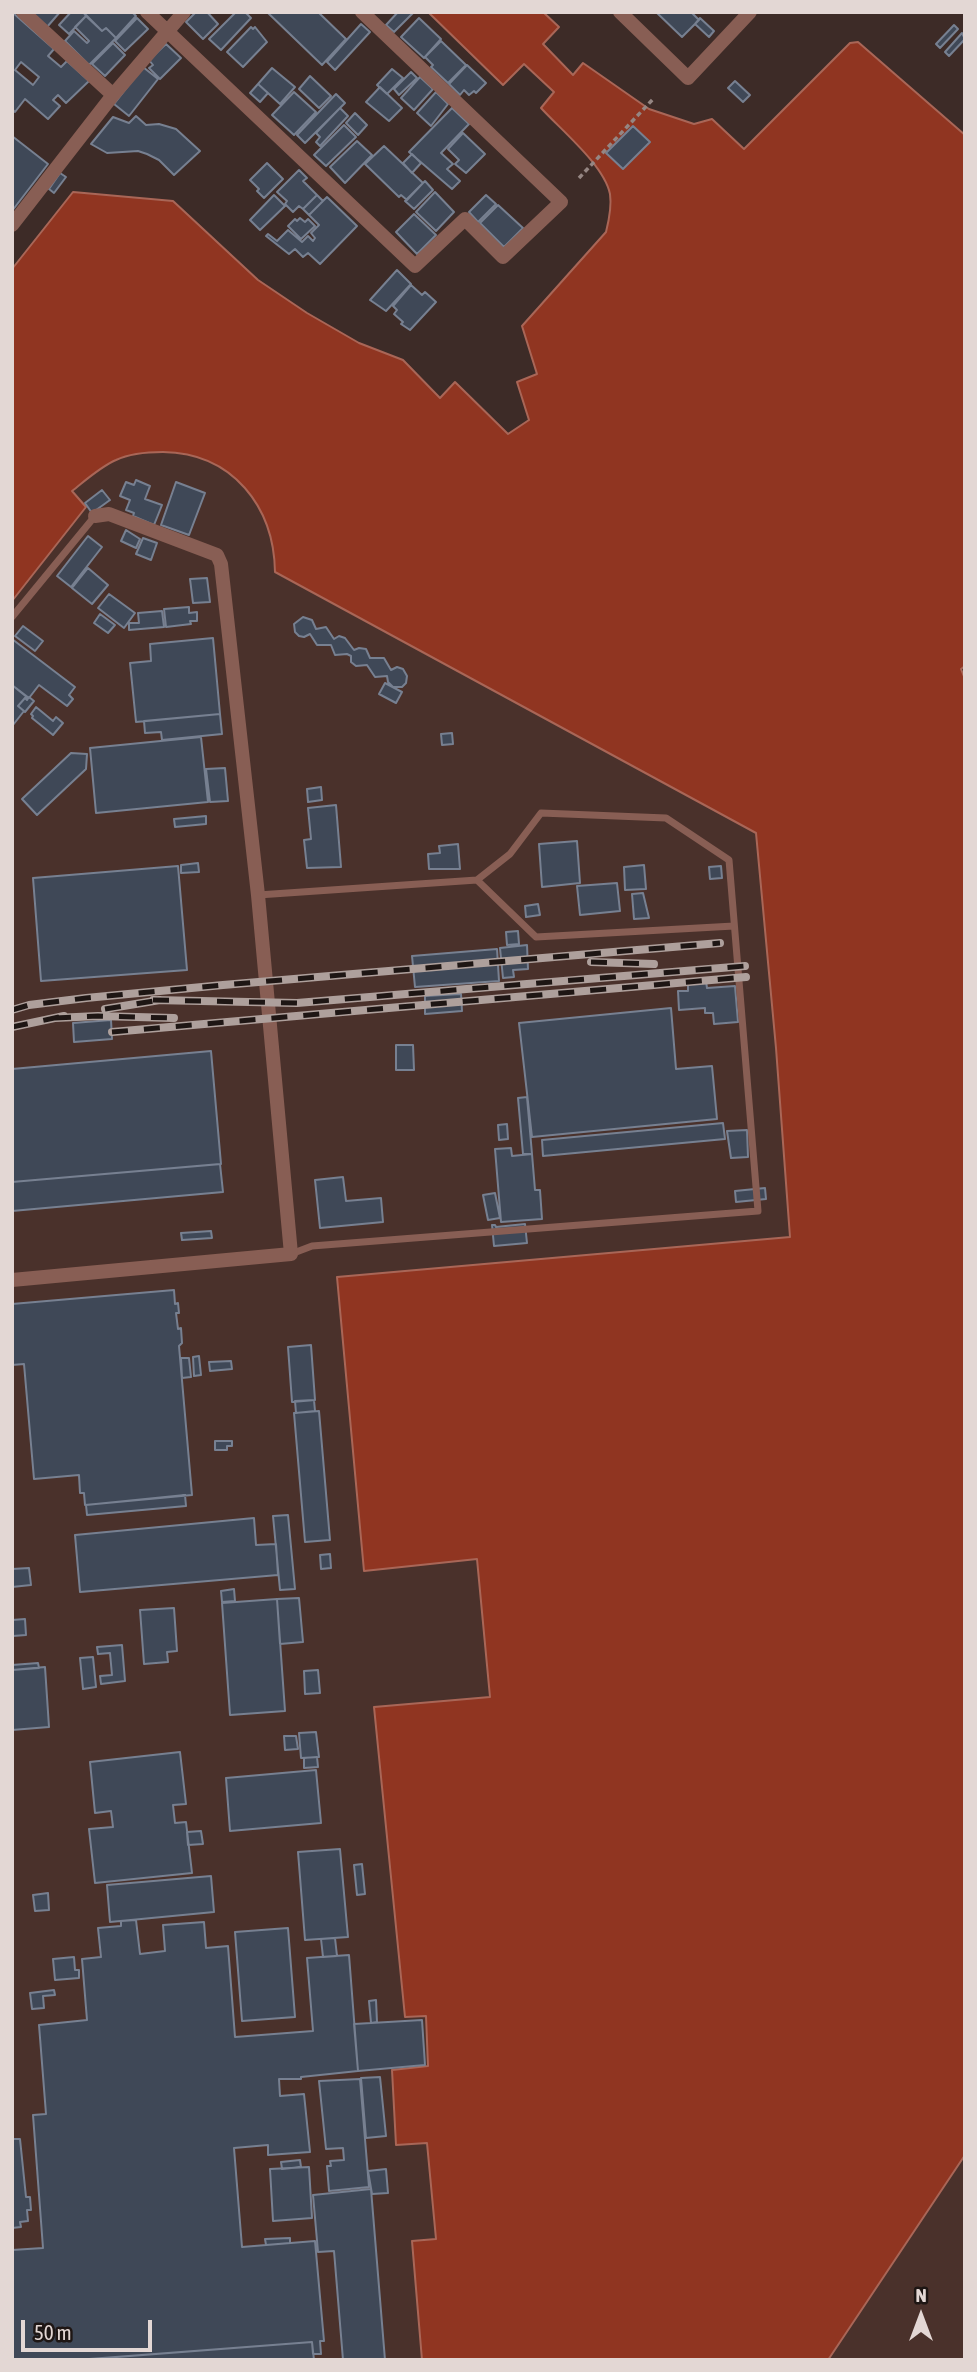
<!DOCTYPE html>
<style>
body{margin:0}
#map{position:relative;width:977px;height:2372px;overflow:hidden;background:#3d2b27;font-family:"Asap Condensed",sans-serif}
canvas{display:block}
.frame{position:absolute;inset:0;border:14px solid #e3d7d4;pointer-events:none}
.north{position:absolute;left:886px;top:2281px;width:70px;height:70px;-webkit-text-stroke:5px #1e1614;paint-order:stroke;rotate:0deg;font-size:19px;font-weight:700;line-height:28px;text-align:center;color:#e3d7d4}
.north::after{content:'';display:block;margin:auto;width:24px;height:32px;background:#e3d7d4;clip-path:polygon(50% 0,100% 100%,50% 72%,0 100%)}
.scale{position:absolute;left:21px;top:2320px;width:131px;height:32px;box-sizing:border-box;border:4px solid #e3d7d4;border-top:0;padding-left:9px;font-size:21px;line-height:24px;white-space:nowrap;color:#e3d7d4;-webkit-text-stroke:5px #1e1614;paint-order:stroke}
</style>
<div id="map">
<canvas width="977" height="2372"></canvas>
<div class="frame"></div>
<div class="north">N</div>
<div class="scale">50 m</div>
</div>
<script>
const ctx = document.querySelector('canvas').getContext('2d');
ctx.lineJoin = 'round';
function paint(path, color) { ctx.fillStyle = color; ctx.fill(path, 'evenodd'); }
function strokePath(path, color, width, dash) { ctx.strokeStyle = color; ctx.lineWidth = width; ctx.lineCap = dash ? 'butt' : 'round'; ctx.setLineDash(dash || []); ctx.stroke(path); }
const built = new Path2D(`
 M142 452 173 453 197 457 221 468 241 481 256 502 268 525 275 553V573L756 832 776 1048 790 1238 337 1277 365 1571 477 1559 490 1697 375 1707 405 2017 425 2016 428 2067 393 2070 396 2144 427 2142 436 2239 412 2242 422 2360H12V601L86 508 72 491 95 473 116 460Z
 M965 2155V2360H828L958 2166Z`);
const water = new Path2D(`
 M428 12H543L559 27 543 44 573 75 583 63 649 109 694 124 712 119 744 149 850 43 858 42 965 135V666L961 669 965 679V2155L828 2360H422L412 2241 436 2239 427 2143 396 2145 392 2070 428 2066 426 2016 405 2017 374 1707 490 1697 477 1559 364 1571 337 1277 790 1237 776 1048 756 833 275 572C274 507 233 453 163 452 147 452 131 453 116 460 100 467 86 480 72 491L86 507 12 601V269L73 192 173 201 258 280 307 313 359 343 403 360 440 398 455 382 508 434 529 420 517 382 537 374 522 326 606 232C609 220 612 207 610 194 604 165 561 130 541 108L554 92 524 64 503 85Z`);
const building = new Path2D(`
 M12 12 54 49 48 56 61 67 67 61 89 81 66 103 58 95 53 100 60 106 48 119 25 99 15 112 12 109ZM21 62 39 77 33 85 15 70Z
 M35 12H60L47 27 33 14Z
 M71 12H83L86 16 69 34 59 25Z
 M86 12H132L136 16 116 38 106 28 102 31 85 14Z
 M196 12H207L218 24 203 39 186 22Z
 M236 12H245L251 18 221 50 209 39Z
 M267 12H318L346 39 322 65Z
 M398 12H414L394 32 386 25Z
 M656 12H691L699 20 682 37Z
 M86 16 102 31 106 28 116 38 89 65 65 41 74 31 87 43 89 41 75 27Z
 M137 18 148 29 125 51 115 41Z
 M419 18 441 39 424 58 401 37Z
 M700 18 714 31 709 37 695 24Z
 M361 24 370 32 335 70 327 62Z
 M954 25 958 29 940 48 936 44Z
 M251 27 253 29 255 27 267 42 243 67 227 52Z
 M962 33 965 39 949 56 945 52Z
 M441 41 466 65 448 83 431 67 433 65 425 57Z
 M113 43 125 55 105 76 92 64Z
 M166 44 181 58 160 79 149 68 153 65 149 60Z
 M467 65 486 83 476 93 474 91 469 95 464 90 460 95 449 84Z
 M143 67 158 79 129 116 114 104Z
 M272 68 295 87 280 104 258 84Z
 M392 69 403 78 387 94 377 85Z
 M411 72 417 78 399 95 394 89Z
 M310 76 331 96 319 108 299 89Z
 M420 77 433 89 414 110 401 98Z
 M735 81 750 95 743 102 728 88Z
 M258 84 268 93 260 102 250 93Z
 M380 87 402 108 389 121 366 102Z
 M294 92 316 112 294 135 272 115Z
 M436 92 448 104 431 126 417 113Z
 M336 94 345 103 305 143 297 135Z
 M340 108 348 116 320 146 316 142 320 137 316 133Z
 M452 108 469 124 441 153 453 164 447 169 460 181 452 189 409 152Z
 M355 113 367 125 358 135 346 123Z
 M136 116 146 125 159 124 176 129 200 151 174 175 159 160 147 154 138 151 107 153 91 144 113 117 129 123Z
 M344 125 356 137 326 166 314 155Z
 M633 126 650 142 623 169 606 153Z
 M463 133 485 154 466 173 455 164 459 160 448 149Z
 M12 136 48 164 12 211Z
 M357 141 372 155 345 183 330 167Z
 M384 146 423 183 407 200 401 195 399 197 365 164Z
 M412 154 421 163 412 173 403 163Z
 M267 163 283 179 264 198 257 191 259 189 250 180Z
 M299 170 307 178 303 181 317 195 303 209 299 206 293 212 285 204 287 201 277 192Z
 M60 173 66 177 54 193 49 189Z
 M425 181 433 190 414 209 405 201Z
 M435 192 454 212 436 231 416 212Z
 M274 195 285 206 260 230 250 220Z
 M317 195 323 201 309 215 303 209Z
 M486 195 496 204 478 222 469 212Z
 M327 197 357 226 320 264 308 253 303 257 295 249 289 254 266 236 268 234 277 241 288 230 302 242 308 236 313 241 315 238 311 233 319 225 309 215Z
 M498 205 523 228 504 247 480 223Z
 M414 214 436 235 417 254 396 232Z
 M300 218 305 222 308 219 315 226 301 239 288 226 295 219 297 221Z
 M397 270 411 284 386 311 370 300Z
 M411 285 422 295 425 292 436 302 410 330 401 324 403 322 394 314 397 310 393 306Z
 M136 480 150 486 145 499 162 505 154 525 133 516 134 513 126 510 130 500 120 496 126 482 134 485Z
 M176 482 205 493 189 535 161 525Z
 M102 490 110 500 92 513 85 503Z
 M126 530 140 539 136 548 121 541Z
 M88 536 102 547 71 587 57 576Z
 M143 538 157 543 151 560 136 554Z
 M88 568 108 585 92 604 72 588Z
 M207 578 210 602 193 603 190 579Z
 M109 594 135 613 124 628 98 608Z
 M189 607V613L197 612V621H190L191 624 166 627 164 609Z
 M162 611 164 627 129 630V623H139L138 613Z
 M100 614 115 625 108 633 94 623Z
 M303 617 312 620 316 629 326 627 334 639 339 636 345 638 354 650 359 648 366 649 370 658H384L391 670 397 667 403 669 407 676 406 683 402 687H393L388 682 387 676 375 677 367 665 356 666 351 662V656L347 654 335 655 331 645H317L310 634 304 637 299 636 295 632 294 624Z
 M23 626 43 641 35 651 15 636Z
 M213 638 220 714 136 722 130 663 151 661 150 644Z
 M12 639 75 687 69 695 73 699 67 706 39 685 29 698 12 685Z
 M385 683 402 692 396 703 379 694Z
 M12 685 28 698 27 700 25 698 18 706 24 711 13 725Z
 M29 697 34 701 25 712 18 706 25 698 27 700Z
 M36 707 53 721 56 717 63 723 53 735 32 718 33 716 31 714Z
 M220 714 222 734 162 740 161 732 145 733 144 721Z
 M452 733 453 744 442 745 441 734Z
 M201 737 208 802 96 813 90 748Z
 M71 753 87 754 86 769 37 815 22 799Z
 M225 768 228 801 210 802 206 769Z
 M321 787 322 800 308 802 307 789Z
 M336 805 341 867 307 868 304 840 311 839 308 808Z
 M206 816V824L175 827 174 819Z
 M577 841 580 883 542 887 539 844Z
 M458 844 460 869H429L428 854 440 853 439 846Z
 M198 863 199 872 181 873V865Z
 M644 865 646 889 625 890 624 867Z
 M178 866 187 970 41 981 33 878Z
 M721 866 722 878 710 879 709 867Z
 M617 883 620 911 580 915 577 886Z
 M643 893 649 918 634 919 632 894Z
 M538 904 540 915 526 917 525 906Z
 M518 931 519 944 507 945 506 932Z
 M527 945 528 969 513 970 514 977 503 978 500 948Z
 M497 949 499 981 415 987 412 956Z
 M706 981 707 988 735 986 738 1022 714 1024 713 1013H705V1008L679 1010 678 991H688V983Z
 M461 994 462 1011 425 1014V996Z
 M671 1008 676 1069 712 1066 717 1119 532 1137 519 1023Z
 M111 1020 112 1039 74 1042 73 1023Z
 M396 1045H413L414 1070H396Z
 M211 1051 221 1164 12 1182V1069Z
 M527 1097 532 1154H523L518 1098Z
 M723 1123 725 1139 543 1156 542 1140Z
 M507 1124 508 1139 499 1140 498 1125Z
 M747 1130 748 1157 731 1158 727 1131Z
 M511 1148 512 1156 532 1154 535 1190H540L542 1219 501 1222 495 1149Z
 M220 1164 223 1192 12 1211V1182Z
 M343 1177 346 1201 381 1198 383 1222 320 1228 315 1180Z
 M765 1188 766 1199 736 1202 735 1191Z
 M495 1193 500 1218 488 1220 483 1195Z
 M525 1224 527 1243 494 1246 492 1225H495L496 1227Z
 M211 1231 212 1238 182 1240 181 1233Z
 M174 1290 175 1304 178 1303 179 1313H176L178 1329 181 1328 182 1343 179 1346 192 1495 85 1505 84 1493H80L79 1475 34 1479 24 1364 12 1365V1304Z
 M311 1345 315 1400 292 1402 288 1347Z
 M199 1356 201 1375 194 1376 193 1357Z
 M181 1358H189L191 1377 182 1378Z
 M231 1361 232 1369 210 1371 209 1362Z
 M314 1400 315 1411 296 1413 295 1401Z
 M319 1411 330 1540 305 1542 294 1413Z
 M215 1441H232V1446H227V1450H215Z
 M185 1495 186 1506 87 1515 86 1505Z
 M288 1515 295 1589 280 1590 273 1516Z
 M254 1518 256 1545 276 1544 278 1575 80 1592 75 1535Z
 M330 1554 331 1568 321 1569 320 1555Z
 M29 1568 31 1585 12 1587V1569Z
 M234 1589 235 1601 222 1602 221 1591Z
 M299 1598 303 1642 280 1644 277 1599Z
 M277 1599 285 1711 230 1715 222 1603Z
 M174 1608 177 1651 167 1652 168 1662 144 1664 140 1610Z
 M25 1619 26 1635 13 1636 12 1620Z
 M122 1645 125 1681 101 1684 100 1676 112 1675 110 1653 98 1654 97 1647Z
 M93 1657 96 1687 83 1689 80 1658Z
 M38 1663 39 1668 12 1670V1665Z
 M45 1667 49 1727 12 1730V1670Z
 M318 1670 320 1693 305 1694 304 1671Z
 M316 1732 319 1757 301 1758 299 1733Z
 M284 1736H296L298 1749 285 1750Z
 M180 1752 186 1804 173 1805 175 1823 186 1822 192 1873 95 1883 89 1829 113 1827 111 1811 95 1813 90 1762Z
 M317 1757 318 1767 304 1768V1758Z
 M316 1770 321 1823 230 1831 226 1778Z
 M201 1831 203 1844 188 1845 187 1832Z
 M340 1849 348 1937 305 1940 298 1852Z
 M362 1864 365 1894 357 1895 354 1865Z
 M211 1876 214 1912 110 1922 107 1885Z
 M48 1893 49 1910 35 1911 33 1895Z
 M136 1920 140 1954 165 1951 163 1925 204 1922 206 1948 228 1946 235 2037 313 2031 307 1958 349 1955 358 2071 301 2077V2079H279L280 2096 304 2094 310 2152 268 2155V2145L234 2148 242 2247 315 2241 324 2341H320L321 2354H313L312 2342 76 2360H12V2250L43 2248 33 2115 46 2114 39 2025 87 2020 82 1959 101 1957 98 1928 121 1926V1921Z
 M288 1928 295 2017 242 2021 235 1932Z
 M335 1938 337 1956 323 1957 321 1939Z
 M74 1957 75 1970H79V1978L55 1980 53 1959Z
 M54 1990 55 1995 43 1996 44 2008 32 2009 30 1993Z
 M376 2000 377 2022 371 2023 369 2001Z
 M422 2020 425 2065 358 2071 354 2024Z
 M380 2077 386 2136 366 2138 361 2078Z
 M360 2079 369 2187 329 2191 327 2166H331L330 2161 344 2160 343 2148 326 2149 319 2081Z
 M12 2139H20L26 2197H30L31 2210H27L28 2221 20 2222 21 2227 12 2228Z
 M300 2160 301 2167 282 2169 281 2162Z
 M309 2167 312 2218 273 2221 270 2169Z
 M386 2169 388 2193 372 2194 368 2171Z
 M371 2189 385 2360H343L334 2251 318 2252 313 2195Z
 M290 2238V2243L266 2245 265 2239Z
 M312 2342 314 2360H78Z`);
const path = new Path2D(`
 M579 178 654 98`);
const service = new Path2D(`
 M12 617 95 516
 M477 880 536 937 734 926
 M258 895 477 880 510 854 541 813 666 818 729 860 758 1211 312 1246 291 1254`);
const minor = new Path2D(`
 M23 12 113 95
 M147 12 415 266 465 219 503 257 561 202 362 12
 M620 12 688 78 750 12
 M12 225 113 95 184 12
 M12 1280 291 1254 258 895 221 564 217 555 109 514 95 516`);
const rail = new Path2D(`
 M591 962 654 964
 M153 1000 297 1003 745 966
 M105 1009 160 1000
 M12 1010 29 1005 86 998 223 985 720 943
 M55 1018 98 1016 174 1018
 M12 1027 64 1016
 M112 1032 746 977`);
paint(built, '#4a312b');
paint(water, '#903521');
strokePath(water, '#a96657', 2);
paint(building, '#3f4857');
strokePath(building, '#778091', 2);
strokePath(path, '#958683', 3.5, [5, 3.5]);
strokePath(service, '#885e54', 7);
strokePath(minor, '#885e54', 14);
strokePath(rail, '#aea09c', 8);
strokePath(rail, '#1e1614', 5, [16]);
</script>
